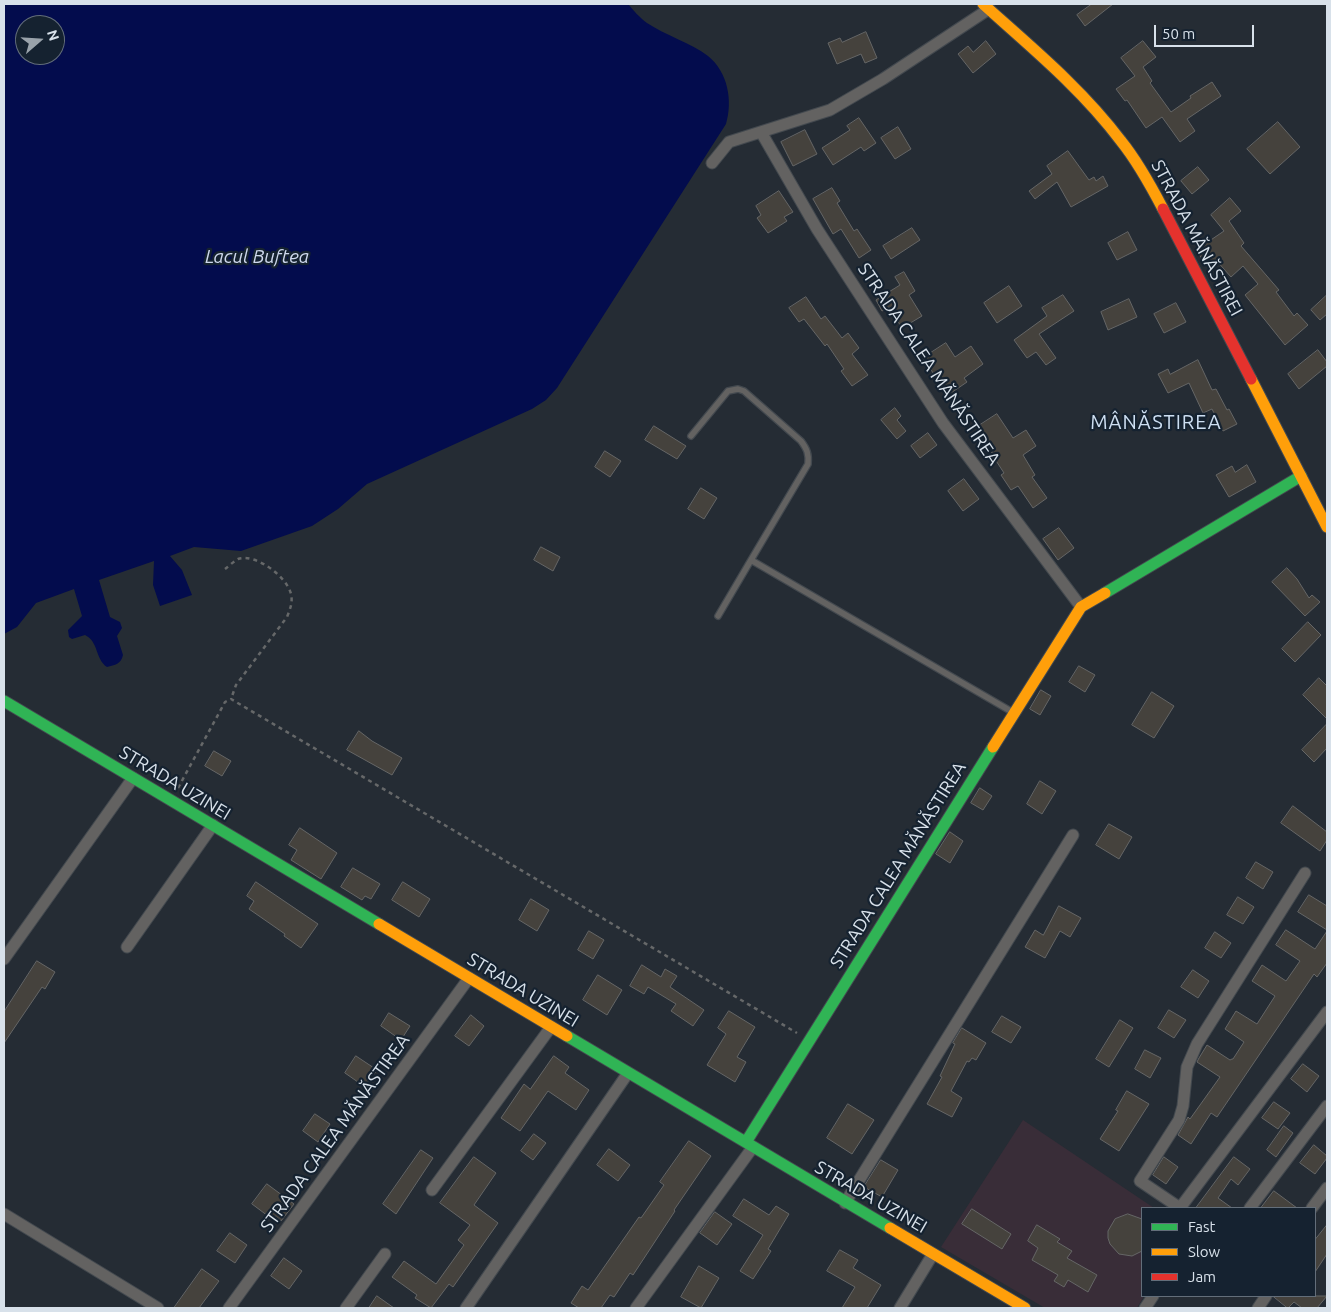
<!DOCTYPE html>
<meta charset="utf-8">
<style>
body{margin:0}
#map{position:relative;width:1331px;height:1312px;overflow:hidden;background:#252c34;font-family:Ubuntu,sans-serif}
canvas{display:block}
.frame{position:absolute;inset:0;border:5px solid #d8e1ea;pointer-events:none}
.legend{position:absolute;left:1141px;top:1207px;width:175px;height:90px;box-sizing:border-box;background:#152230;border:1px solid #636e7a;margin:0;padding:6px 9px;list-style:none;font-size:15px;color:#d8e1ea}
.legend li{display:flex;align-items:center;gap:10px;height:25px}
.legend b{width:25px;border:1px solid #636e7a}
.north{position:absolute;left:15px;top:15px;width:50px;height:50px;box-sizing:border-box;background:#152230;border:1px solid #636e7a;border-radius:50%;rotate:71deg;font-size:14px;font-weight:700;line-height:20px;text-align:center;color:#d8e1ea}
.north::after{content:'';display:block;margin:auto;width:18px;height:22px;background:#99a2aa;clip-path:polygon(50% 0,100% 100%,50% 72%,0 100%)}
.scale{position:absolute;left:1154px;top:25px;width:100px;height:22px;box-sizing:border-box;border:2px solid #d8e1ea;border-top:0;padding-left:6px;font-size:15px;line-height:18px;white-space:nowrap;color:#d8e1ea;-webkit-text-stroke:4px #152230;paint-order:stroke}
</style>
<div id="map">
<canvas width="1331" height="1312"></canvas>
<div class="frame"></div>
<ul class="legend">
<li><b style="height:6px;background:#30b455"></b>Fast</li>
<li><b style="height:6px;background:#ff9f0a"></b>Slow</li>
<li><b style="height:6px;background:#e5322d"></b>Jam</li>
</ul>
<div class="north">N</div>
<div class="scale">50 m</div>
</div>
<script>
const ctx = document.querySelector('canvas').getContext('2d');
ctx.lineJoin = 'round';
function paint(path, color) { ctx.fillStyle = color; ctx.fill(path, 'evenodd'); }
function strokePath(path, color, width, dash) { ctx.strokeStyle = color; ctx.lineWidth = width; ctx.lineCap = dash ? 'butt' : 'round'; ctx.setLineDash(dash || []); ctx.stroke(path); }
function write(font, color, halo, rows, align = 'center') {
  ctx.font = font + ' Ubuntu,sans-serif'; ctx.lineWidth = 4.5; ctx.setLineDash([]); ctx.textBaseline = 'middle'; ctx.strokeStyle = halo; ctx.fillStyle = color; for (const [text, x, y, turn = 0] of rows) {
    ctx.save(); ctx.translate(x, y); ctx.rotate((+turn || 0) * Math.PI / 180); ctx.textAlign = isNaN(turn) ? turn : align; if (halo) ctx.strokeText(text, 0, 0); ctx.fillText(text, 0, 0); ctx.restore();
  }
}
const industrial = new Path2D(`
 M1023 1120 1154 1208H1142V1296H1144L1137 1308H1045L941 1247Z`);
const water = new Path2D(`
 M4 4H628C633 10 640 18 647 23 665 35 691 43 708 56 728 72 733 101 726 124L557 388 546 400 532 409 367 484 338 509 312 526 241 551 194 547 170 556 182 570 192 595 160 606 153 585 154 561 99 580 110 617 120 622 122 628 117 636 123 655C121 664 115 665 107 667 95 659 99 642 85 635L72 639 69 637 68 630 82 616 74 589 36 603 17 627 4 634ZM25 25H55V55H25Z`);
const building = new Path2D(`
 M1092 4H1113L1085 26 1077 15Z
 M866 32 877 58 865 63 861 54 837 64 828 43 840 38 842 42Z
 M986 41 996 54 973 73 958 54 968 46 973 52Z
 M1143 41 1156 57 1143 67 1152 81 1150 83 1171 112 1191 98 1190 96 1212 82 1221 96 1187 119 1195 131 1180 142 1162 117 1146 128 1127 100 1125 101 1116 89 1135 76 1121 58Z
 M859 118 876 143 864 151 861 147 833 165 822 148 850 130 847 126Z
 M1278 122 1300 147 1270 174 1247 149Z
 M898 127 911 149 895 159 881 138Z
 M805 130 817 154 793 166 781 142Z
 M1068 151 1089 180 1094 177 1096 181 1103 176 1108 186 1071 207 1057 182 1035 199 1029 191 1052 174 1047 166Z
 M1198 167 1209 180 1192 194 1181 181Z
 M832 188 840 201 837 203 854 231 857 229 871 250 859 258 841 229 833 234 813 199Z
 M779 191 793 212 784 217 787 221 768 233 757 218 761 215 756 206Z
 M1230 198 1241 211 1229 221 1244 243 1241 246 1279 290 1276 292 1294 316 1297 313 1308 325 1285 345 1245 295 1258 284 1243 266 1231 277 1216 260 1207 266 1196 250 1224 231 1211 215Z
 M912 228 920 240 891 259 883 246Z
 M1128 232 1137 250 1117 260 1108 243Z
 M904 272 915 291 909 295 922 316 902 328 889 307 882 311 876 300 900 285 895 277Z
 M1009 286 1022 306 997 323 984 303Z
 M1063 295 1074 311 1039 334 1056 358 1046 365 1036 352 1027 358 1014 340 1047 316 1042 308Z
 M1327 295V314L1320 320 1311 310Z
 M806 297 821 319 825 316 842 338 848 333 859 348 852 354 868 375 852 386 841 371 844 369 827 344 825 346 804 319 799 322 789 308Z
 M1129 299 1137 317 1108 330 1101 312Z
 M1176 303 1186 322 1164 333 1154 314Z
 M946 343 955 357 971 346 983 364 964 378 967 382 948 395 923 358Z
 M1318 350 1327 362V366L1299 389 1288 374Z
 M1198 360 1212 390 1216 389 1227 410 1229 409 1237 424 1223 431 1212 409 1203 413 1189 383 1168 393 1158 374 1168 369 1170 374Z
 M895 408 901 416 897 420 906 431 897 439 881 420Z
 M997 414 1013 438 1026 430 1036 446 1023 455 1035 475 1032 477 1047 498 1033 508 1018 486 1011 490 1001 475 1004 473 991 453 993 452 977 427Z
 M654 426 686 446 677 459 645 440Z
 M928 433 937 445 920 458 911 446Z
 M605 451 621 461 610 477 595 467Z
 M1247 465 1256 482 1229 497 1216 475 1232 466 1235 472Z
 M964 479 979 499 963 511 948 491Z
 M701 488 717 498 704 519 688 509Z
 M1059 528 1074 548 1058 560 1043 539Z
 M541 547 560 557 553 571 534 560Z
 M1287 568 1297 579 1309 598 1312 595 1320 602 1305 616 1272 582Z
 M1308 622 1321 635 1295 662 1282 649Z
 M1079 666 1095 675 1085 692 1069 682Z
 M1319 678 1327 686V719L1303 695Z
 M1041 690 1051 696 1040 715 1030 709Z
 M1152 692 1174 706 1154 738 1132 725Z
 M1327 724V748L1314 762 1302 750Z
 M359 731 372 741 402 758 392 775 347 750Z
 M214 751 231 761 222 776 205 766Z
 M1040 781 1056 791 1042 814 1027 804Z
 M980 788 992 796 983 810 971 803Z
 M1293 806 1327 832V840L1320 851 1281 823Z
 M1109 824 1132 837 1119 859 1096 845Z
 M300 828 337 853 321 879 291 860 297 850 289 845Z
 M950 832 963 841 950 863 936 854Z
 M1256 862 1273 872 1263 889 1246 878Z
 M353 868 380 884 371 899 365 896 362 900 341 887Z
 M256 882 318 924 301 948 284 936 285 934 249 909 254 901 247 896Z
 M403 882 430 899 419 917 392 900Z
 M1309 895 1327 906V930L1298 912Z
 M1238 897 1254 907 1243 924 1227 915Z
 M531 899 549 910 537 931 519 920Z
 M1059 906 1081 918 1070 937 1060 931 1045 958 1025 947 1035 930 1043 935Z
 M1286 930 1315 949 1327 931V963L1317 977 1314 974 1217 1117 1211 1113 1191 1144 1178 1135 1188 1117 1190 1119 1220 1077 1197 1062 1199 1058 1207 1045 1230 1060 1232 1059H1233L1244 1042 1225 1029 1236 1011 1257 1024 1275 996 1252 981 1262 965 1286 981 1300 961 1276 945Z
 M589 931 604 940 593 959 578 950Z
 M1215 932 1231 943 1221 958 1205 948Z
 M37 961 55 972 45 989 42 987 4 1043V1012Z
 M642 965 661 977 665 969 677 976 670 987 704 1010 693 1026 671 1011 676 1004 648 987 644 994 630 986Z
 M1193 970 1209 981 1198 998 1181 987Z
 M598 975 622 990 607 1015 583 1000Z
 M1169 1010 1186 1020 1174 1038 1158 1028Z
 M729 1011 755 1027 737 1057 746 1062 735 1082 707 1065 726 1034 718 1028Z
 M389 1013 410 1026 401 1040 381 1026Z
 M471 1015 484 1026 469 1046 455 1036Z
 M1002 1016 1021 1027 1011 1043 992 1032Z
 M1120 1020 1133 1028 1109 1067 1096 1059Z
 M962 1028 986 1043 976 1060 972 1058 969 1062 967 1061 951 1091 962 1098 952 1117 927 1104 942 1077 940 1076 955 1044 953 1043Z
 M1145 1050 1161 1058 1150 1078 1135 1069Z
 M356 1056 377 1070 365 1087 345 1073Z
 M554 1056 569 1067 565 1073 589 1090 576 1110 548 1091 520 1131 501 1118 524 1084 530 1089Z
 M1303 1064 1319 1076 1307 1092 1291 1079Z
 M1127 1091 1149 1104 1119 1151 1100 1139 1118 1111 1116 1110Z
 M1274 1102 1290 1113 1278 1129 1262 1118Z
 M848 1104 874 1120 852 1154 827 1138Z
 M315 1114 330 1124 318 1142 303 1131Z
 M1284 1126 1293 1133 1276 1157 1267 1150Z
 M534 1134 546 1143 533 1160 521 1151Z
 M689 1141 711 1156 674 1210 675 1211 633 1275 630 1273 614 1297 610 1295 601 1308H579L571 1303 582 1286 588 1290 639 1217 641 1218 664 1185 660 1182Z
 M1314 1145 1327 1156V1158L1315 1174 1300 1163Z
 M609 1149 630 1165 618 1181 597 1165Z
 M421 1150 433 1158 396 1214 383 1204Z
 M474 1157 496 1173 474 1205 498 1223 453 1287 449 1284 431 1308 415 1298 417 1295 392 1277 404 1261 436 1284 464 1245 458 1240 470 1225 440 1203Z
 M1164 1157 1178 1167 1166 1184 1153 1175Z
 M1234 1157 1250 1169 1238 1185 1231 1179 1218 1198 1232 1208H1196Z
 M881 1160 898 1170 882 1197 864 1187Z
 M267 1184 294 1204 281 1221 275 1216 272 1219 252 1204Z
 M1274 1191 1297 1208H1261Z
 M744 1199 769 1215 776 1206 789 1214 768 1249 771 1251 753 1279 740 1271 763 1235 733 1216Z
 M972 1209 1011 1234 1002 1249 962 1224Z
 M715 1212 732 1224 717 1245 700 1233Z
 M1128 1214 1142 1219V1251L1132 1256 1119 1254 1110 1244 1108 1238V1231L1115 1219Z
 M1037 1225 1060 1239 1057 1242 1072 1251 1067 1258 1097 1275 1088 1292 1068 1280 1064 1287 1054 1281 1058 1275 1032 1260 1038 1248 1028 1241Z
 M1327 1225V1254L1315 1272V1240Z
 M230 1233 247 1245 235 1263 217 1251Z
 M840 1250 858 1260 853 1268 881 1285 867 1308H842L855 1287 827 1271Z
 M284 1258 302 1271 289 1289 271 1276Z
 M699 1266 719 1278 701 1308 681 1297Z
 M202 1269 219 1281 199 1308H174Z
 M377 1296 394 1308H369Z
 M1273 1296H1327L1317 1308H1302L1294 1302 1288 1308Z`);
const path = new Path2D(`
 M225 569C229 566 234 561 238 559 256 553 287 577 291 594 293 603 290 609 287 617L236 685 231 699
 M178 788 225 702 231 699 797 1033`);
const lane = new Path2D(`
 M691 436 728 391 738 389 744 391 801 441C807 449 809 454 808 464L751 560 1014 713
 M718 616 751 560`);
const street = new Path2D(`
 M761 132 817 229 943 423 1081 607
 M712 163 729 142 830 110 883 79 989 9
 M127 947 213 825
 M4 959 133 778
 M432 1190 551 1027
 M845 1203 1073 835
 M1180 1208 1140 1181 1179 1120 1183 1106 1187 1067 1197 1044 1305 873
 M1180 1208 1327 1012
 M1250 1208 1327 1106
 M1312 1208 1327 1188
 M4 1214 158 1308
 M229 1308 469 978
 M346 1308 385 1254
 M466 1308 628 1073
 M636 1308 753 1147
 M900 1308 933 1254
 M1145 1308 1153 1296
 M1258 1308 1266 1296`);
const fast = new Path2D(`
 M1105 593 1301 476
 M4 701 379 924
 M567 1036 890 1228
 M746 1142 993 747`);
const slow = new Path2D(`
 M983 4C1031 47 1082 89 1121 141 1138 162 1151 186 1163 209
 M1251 379 1327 527
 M993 747 1081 607 1105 593
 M379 924 567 1036
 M890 1228 1025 1308`);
const jam = new Path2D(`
 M1163 209 1251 379`);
const streetNames = [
 ["STRADA MĂNĂSTIREI",1197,238,62],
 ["STRADA CALEA MĂNĂSTIREA",929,364,56],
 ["STRADA UZINEI",175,783,31],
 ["STRADA CALEA MĂNĂSTIREA",898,865,-58],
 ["STRADA UZINEI",523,990,31],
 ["STRADA CALEA MĂNĂSTIREA",335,1133,-54],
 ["STRADA UZINEI",871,1197,30]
];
const waterNames = [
 ["Lacul Buftea",257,257]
];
const quarterNames = [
 ["MÂNĂSTIREA",1156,422]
];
paint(industrial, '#392d38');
paint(water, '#030c4d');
paint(building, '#45423d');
strokePath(building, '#656666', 1);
strokePath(lane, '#43494f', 8);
strokePath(street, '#43494f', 13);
strokePath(fast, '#43494f', 13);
strokePath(slow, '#43494f', 13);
strokePath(jam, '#43494f', 13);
strokePath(path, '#666869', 2.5, [4, 4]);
strokePath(lane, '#636261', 5.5);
strokePath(street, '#636261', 11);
strokePath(fast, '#30b455', 11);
strokePath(slow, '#ff9f0a', 11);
strokePath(jam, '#e5322d', 11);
write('18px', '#d8e1ea', '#152230', streetNames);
write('italic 19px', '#ced8ed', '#152230', waterNames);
ctx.letterSpacing = '1px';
write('20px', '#cedff2', '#152230', quarterNames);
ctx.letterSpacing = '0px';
</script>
